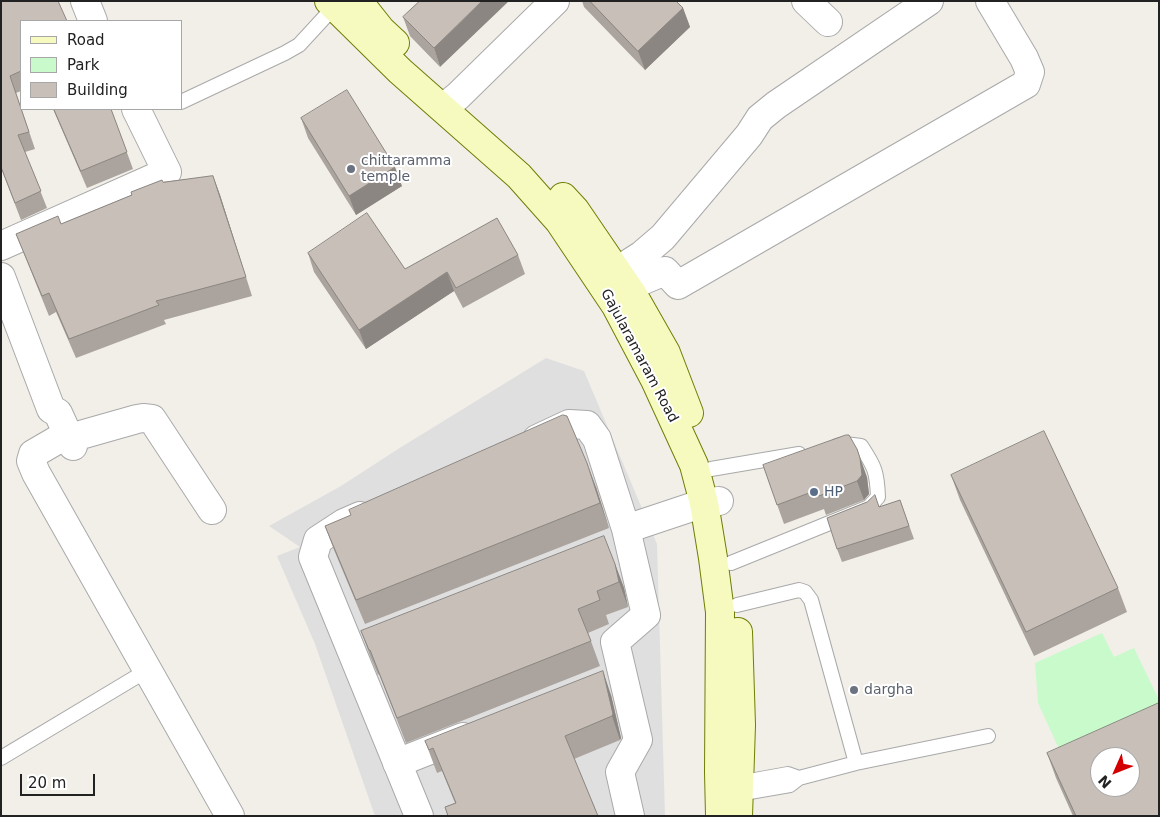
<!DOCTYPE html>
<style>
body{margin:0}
#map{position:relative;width:1160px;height:817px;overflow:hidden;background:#f2efe9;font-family:"DejaVu Sans",sans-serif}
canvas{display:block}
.frame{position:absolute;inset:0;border:2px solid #222;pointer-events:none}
.legend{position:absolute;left:20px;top:20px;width:162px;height:90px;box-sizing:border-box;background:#fff;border:1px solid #a7a7a7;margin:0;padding:6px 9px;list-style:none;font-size:15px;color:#222}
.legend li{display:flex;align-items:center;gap:10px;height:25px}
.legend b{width:25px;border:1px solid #a7a7a7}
.north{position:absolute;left:1090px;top:747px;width:50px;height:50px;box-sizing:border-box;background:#fff;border:1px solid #a7a7a7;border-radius:50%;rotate:226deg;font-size:14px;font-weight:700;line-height:20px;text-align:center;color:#222}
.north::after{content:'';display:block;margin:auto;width:18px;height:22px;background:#d40000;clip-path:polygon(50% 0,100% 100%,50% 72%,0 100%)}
.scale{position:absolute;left:20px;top:774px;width:75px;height:22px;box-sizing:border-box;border:2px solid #222;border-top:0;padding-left:6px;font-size:15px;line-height:18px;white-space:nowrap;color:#222;-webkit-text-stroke:4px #fff;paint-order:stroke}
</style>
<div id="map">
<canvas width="1160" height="817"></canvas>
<div class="frame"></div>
<ul class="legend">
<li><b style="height:6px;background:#f7fabf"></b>Road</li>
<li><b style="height:14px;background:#c8facc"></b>Park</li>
<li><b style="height:14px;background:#c7bfb8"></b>Building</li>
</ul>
<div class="north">N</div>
<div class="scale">20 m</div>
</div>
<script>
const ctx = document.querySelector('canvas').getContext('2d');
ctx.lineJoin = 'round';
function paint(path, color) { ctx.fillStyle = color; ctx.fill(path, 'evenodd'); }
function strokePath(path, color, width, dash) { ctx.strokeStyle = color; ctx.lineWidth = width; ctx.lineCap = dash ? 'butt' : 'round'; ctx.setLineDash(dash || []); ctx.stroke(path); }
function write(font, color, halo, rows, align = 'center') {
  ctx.font = font + ' "DejaVu Sans",sans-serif'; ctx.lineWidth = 4; ctx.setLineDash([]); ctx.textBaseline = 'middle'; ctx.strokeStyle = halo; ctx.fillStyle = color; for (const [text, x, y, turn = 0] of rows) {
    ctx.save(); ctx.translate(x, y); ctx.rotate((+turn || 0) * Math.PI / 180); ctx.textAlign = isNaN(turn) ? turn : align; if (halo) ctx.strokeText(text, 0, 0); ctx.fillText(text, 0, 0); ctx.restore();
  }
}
const residential = new Path2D(`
 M546 358 584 371 657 544 665 816H375L315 644 277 556 300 547 269 526 341 486 398 449Z`);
const park = new Path2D(`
 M1102 633 1114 657 1134 648 1159 700V717L1064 760 1038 703 1035 663Z`);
const lane = new Path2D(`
 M181 102 285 53 299 45 334 7
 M711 469 799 454
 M731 563 869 507 878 497C877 472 875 467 861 446L845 444 837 446
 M737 605 799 590 805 592 811 600 856 763
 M1 758 136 677
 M799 778 856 763 988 736
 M738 794 790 785 799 778 788 774 738 783`);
const street = new Path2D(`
 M85 1 93 21
 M806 1 828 22
 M443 108 458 96 555 1
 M1 246 167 172 136 109
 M617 271 642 255 663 237 749 135 760 118 776 105 929 1
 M1 277 51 409 58 413 73 446
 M627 287 665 271 678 285 1026 84 1030 72 1024 58 990 1
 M70 438 137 419 143 418 152 419 212 510
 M537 439 569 424 587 425 597 439 626 529 646 615 615 642 638 740 620 772 630 816
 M57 440 33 454 31 461 36 473 230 816
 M360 516 344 523 318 540 313 557 419 816
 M626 529 704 503 719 501
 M397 763 463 737`);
const secondary = new Path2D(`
 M329 1 400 71 519 176 559 221 616 306 655 380 694 465 704 503 713 558 720 612 719 772 720 816
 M358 1 381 30 395 43
 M563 197 575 210 633 295 666 353 689 413
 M738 632 741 725 738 816`);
const wall = new Path2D(`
 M1 1 68 21H21V91L16 93 35 149 25 152 47 208 21 220 1 168Z
 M420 1 440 67 410 36 403 17Z
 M582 1H676L683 8 690 27 645 70 584 7Z
 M53 109H111L133 169 87 188Z
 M301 118 402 186 356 215 308 138Z
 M213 176 220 195 252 296 164 320 166 324 76 358 56 312 49 316 16 234 61 224 163 182Z
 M308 253 405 269 518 255 525 274 463 308 454 291 366 349 314 272Z
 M763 465 867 477 869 494 864 500 826 515 824 509 784 524Z
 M951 475 1118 588 1127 612 1034 656 960 500Z
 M596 487 609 528 365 624 334 550 325 526Z
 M900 500 914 539 842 562 837 549 879 507Z
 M615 564 624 588 628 607 606 615 609 624 588 633 600 666 406 743 379 674 378 675 370 656 361 631Z
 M611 695 621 738 620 740 574 759 598 816H448L445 807 455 803 442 771 437 773 425 741Z
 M1047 753 1159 816H1073L1056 778Z`);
const shadedWall = new Path2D(`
 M482 1H509L440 67 434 48Z
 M683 8 690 27 645 70 638 51Z
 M395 167 402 186 356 215 349 196Z
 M213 176 220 195 252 296 246 277Z
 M447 272 454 291 366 349 359 330Z
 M857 449 867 477 869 494 864 500 857 481Z
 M587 463 596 487 609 528 600 503Z
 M615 564 624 588 628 607 619 582Z
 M603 671 611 695 621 738 620 740 612 716Z`);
const building = new Path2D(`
 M1 1H58L67 21 68 20V21H21V71L10 76 29 132 18 135 41 191 15 203 1 167Z
 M420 1H482L434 48 403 17Z
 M590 1H676L683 8 638 51Z
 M347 90 395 167 349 196 301 118Z
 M54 109H111L127 152 81 171Z
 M213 176 246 277 156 301 159 305 69 339 49 293 42 296 16 234 58 216 61 224 132 195 131 192 162 180 163 182Z
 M367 213 405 269 497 218 518 255 456 288 447 272 359 330 308 253Z
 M563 415 567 416 587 463 600 503 356 600 325 526 351 515 349 510Z
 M1044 431 1118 588 1026 632 951 475Z
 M846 435H849L857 449 860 458 862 475 857 481 819 496 817 490 777 505 763 465Z
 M875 495 879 507 900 500 909 526 837 549 827 518 867 502Z
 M604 536 615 564 619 582 597 591 600 600 578 609 591 641 397 718 370 650H369L361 631Z
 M603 671 613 714 612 716 565 736 598 816H448L445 807 456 803 433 748 429 750 425 741Z
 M1159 703V816H1076L1047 753ZM1100 757H1130V787H1100Z`);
const markers = [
 [351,169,5,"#6b7280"],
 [814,492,5,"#5c6f8a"],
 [854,690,5,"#6b7280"]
];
const worshipNames = [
 ["chittaramma",361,161],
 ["temple",361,177],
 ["dargha",864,690]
];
const streetNames = [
 ["Gajularamaram Road",639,356,62]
];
const serviceNames = [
 ["HP",824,492]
];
paint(residential, '#e0dfdf');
paint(park, '#c8facc');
strokePath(lane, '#a9a9a9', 16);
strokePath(street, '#a9a9a9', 30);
strokePath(secondary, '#707d05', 30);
strokePath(lane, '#fff', 14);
strokePath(street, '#fff', 28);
strokePath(secondary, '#f7fabf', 28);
paint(wall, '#aba49e');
paint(shadedWall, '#8b8681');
paint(building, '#c7bfb8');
strokePath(building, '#8b8681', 1);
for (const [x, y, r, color] of markers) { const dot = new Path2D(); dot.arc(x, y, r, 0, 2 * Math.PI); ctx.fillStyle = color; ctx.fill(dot); strokePath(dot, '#fff', 2); }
write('14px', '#5b616d', '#fff', worshipNames, 'left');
write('14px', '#222', '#fff', streetNames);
write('14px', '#4e5e75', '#fff', serviceNames, 'left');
</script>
